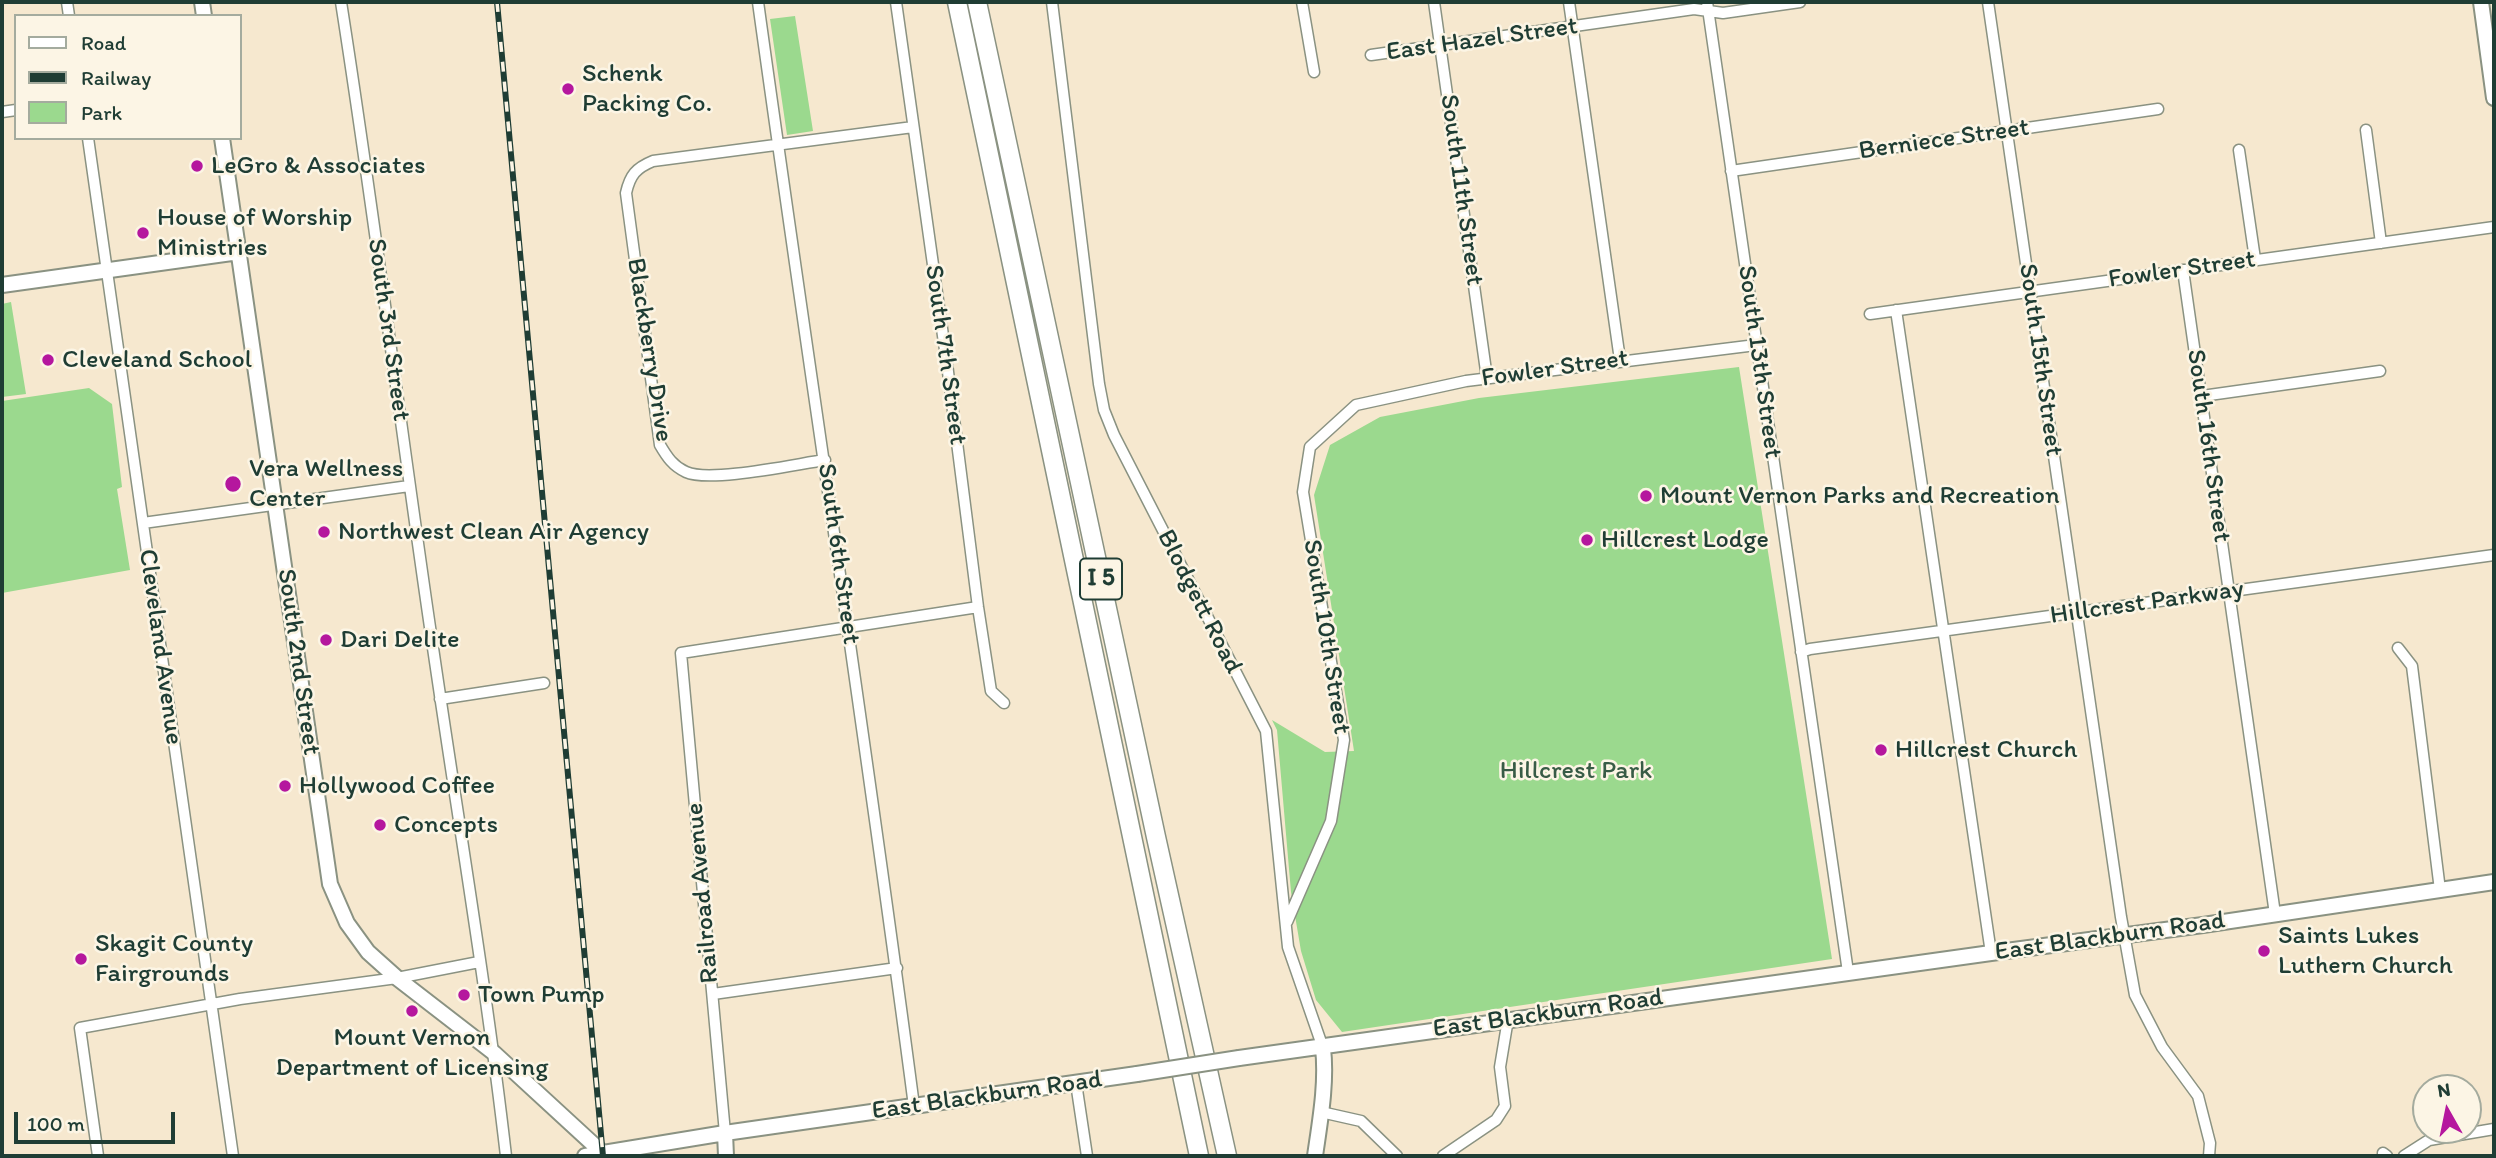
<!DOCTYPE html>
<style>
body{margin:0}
#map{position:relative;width:2496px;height:1158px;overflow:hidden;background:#f6e8cf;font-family:Itim,sans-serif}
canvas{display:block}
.frame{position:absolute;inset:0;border:4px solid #1f3d34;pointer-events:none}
.legend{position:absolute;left:14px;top:14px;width:228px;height:126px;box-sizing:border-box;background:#fcf5e5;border:2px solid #a4ab9e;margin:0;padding:9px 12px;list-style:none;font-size:21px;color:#1f3d34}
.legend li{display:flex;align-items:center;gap:14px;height:35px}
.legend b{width:35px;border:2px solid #a4ab9e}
.north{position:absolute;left:2412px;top:1074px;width:70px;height:70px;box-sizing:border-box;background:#fcf5e5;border:2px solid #a4ab9e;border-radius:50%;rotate:351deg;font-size:19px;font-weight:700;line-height:28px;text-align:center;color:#1f3d34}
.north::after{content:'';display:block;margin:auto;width:24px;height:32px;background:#b5179e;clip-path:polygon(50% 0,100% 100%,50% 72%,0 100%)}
.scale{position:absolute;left:14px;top:1112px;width:161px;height:32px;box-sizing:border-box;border:4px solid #1f3d34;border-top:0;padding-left:9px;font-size:21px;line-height:24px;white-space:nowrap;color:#1f3d34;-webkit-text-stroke:5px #fcf5e5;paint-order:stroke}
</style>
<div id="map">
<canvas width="2496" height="1158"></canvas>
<div class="frame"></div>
<ul class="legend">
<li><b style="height:9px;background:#fff"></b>Road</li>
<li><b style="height:9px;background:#1f3d34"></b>Railway</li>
<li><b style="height:19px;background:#9bd98e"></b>Park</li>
</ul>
<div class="north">N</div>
<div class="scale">100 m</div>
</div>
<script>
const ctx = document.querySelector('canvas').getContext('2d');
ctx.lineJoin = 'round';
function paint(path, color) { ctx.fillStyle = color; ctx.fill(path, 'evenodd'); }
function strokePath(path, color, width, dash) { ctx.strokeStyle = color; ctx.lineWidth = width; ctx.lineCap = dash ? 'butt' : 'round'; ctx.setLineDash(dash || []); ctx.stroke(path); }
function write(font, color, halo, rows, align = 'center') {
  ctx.font = font + ' Itim,sans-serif'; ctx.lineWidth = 5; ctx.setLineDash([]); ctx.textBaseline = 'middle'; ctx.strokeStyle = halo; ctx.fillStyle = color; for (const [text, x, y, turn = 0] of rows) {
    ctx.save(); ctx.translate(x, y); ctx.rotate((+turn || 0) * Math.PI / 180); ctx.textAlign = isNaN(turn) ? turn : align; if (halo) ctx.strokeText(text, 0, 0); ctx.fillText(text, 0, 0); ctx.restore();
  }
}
const green = new Path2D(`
 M795 16 813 131 787 135 770 19Z
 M11 302 26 394 2 397V304Z
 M1739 367 1832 959 1342 1032 1316 1000 1301 951 1291 892 1277 730 1272 720 1325 752 1354 751 1314 495 1330 445 1380 417 1479 398Z
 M89 388 112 404 122 487 117 489 130 570 2 593V401Z`);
const street = new Path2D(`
 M67 2 69 16
 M341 2C374 212 400 423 431 634 456 808 486 982 506 1156
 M758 2C809 370 866 738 914 1106
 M896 2 947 364 978 607 991 691 1004 703
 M1052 2 1099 384 1104 410 1114 435 1266 731 1288 947 1323 1048
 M1302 2 1314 72
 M1434 2 1487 378
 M1569 2 1620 360
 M1707 2 1848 972
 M1988 2 2121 917 2135 995 2162 1047 2198 1096 2210 1143 2209 1156
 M1371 55 1694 9 1723 13 1800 2
 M2 112 16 110
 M2366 130 2381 243
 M88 138 233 1156
 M2239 150 2255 259
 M1731 171 2158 109
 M2183 270 2275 914
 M1896 310 1991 953
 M1870 314 2494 227
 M2202 396 2380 371
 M825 460C796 464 710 483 686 472 673 466 667 457 660 445L626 193C630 175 636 168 653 161L913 127
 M143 523 409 486
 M2398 648 2412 666 2440 890
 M1801 652 1810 649 2494 555
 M440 699 544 683
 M1287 922 1331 821 1344 740 1303 492 1310 447 1356 405 1466 381 1756 345
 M713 994 897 968
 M1076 1083 1087 1156
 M1321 1112 1361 1121 1397 1156
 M725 1133 681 653 978 607
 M2383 1153 2387 1156
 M98 1156 80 1028 240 999 397 978 479 962
 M1443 1156 1496 1120 1505 1106 1500 1067 1508 1019
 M2404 1156 2429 1140 2494 1129`);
const secondary = new Path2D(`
 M202 2 204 16
 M2481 2 2494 98
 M222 138 330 884 347 923 368 952 397 978 494 1053 606 1156
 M2 285 239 252
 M1239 1058 1991 953 2203 925 2494 882
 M725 1133 726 1156
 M585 1156 725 1133 1137 1074
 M1315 1156C1320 1121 1327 1083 1323 1048`);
const highway = new Path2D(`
 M957 2 1199 1156
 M977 2 1156 837 1227 1156`);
const rail = new Path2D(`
 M497 2 603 1156`);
const secondaryBridge = new Path2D(`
 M1137 1074 1239 1058`);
const markers = [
 [568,89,7,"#b5179e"],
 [197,166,7,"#b5179e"],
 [143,233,7,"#b5179e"],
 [48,360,7,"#b5179e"],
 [233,484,9,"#b5179e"],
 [1646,496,7,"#b5179e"],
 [324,532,7,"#b5179e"],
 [1587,540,7,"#b5179e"],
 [326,640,7,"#b5179e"],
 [1881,750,7,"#b5179e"],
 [285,786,7,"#b5179e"],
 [380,825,7,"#b5179e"],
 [2264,951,7,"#b5179e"],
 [81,959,7,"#b5179e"],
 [464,995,7,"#b5179e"],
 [412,1011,7,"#b5179e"]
];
const shields = [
 [1101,579,42]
];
const shieldNames = [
 ["I 5",1101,579]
];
const streetNames = [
 ["East Hazel Street",1482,40,-8],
 ["Berniece Street",1944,140,-8],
 ["South 11th Street",1461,190,82],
 ["Fowler Street",2182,270,-8],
 ["South 3rd Street",388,330,82],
 ["Blackberry Drive",649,350,81],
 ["South 7th Street",945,355,82],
 ["South 15th Street",2040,360,82],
 ["South 13th Street",1759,362,82],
 ["Fowler Street",1555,369,-8],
 ["South 16th Street",2208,446,82],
 ["South 6th Street",838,554,82],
 ["Blodgett Road",1199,602,63],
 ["Hillcrest Parkway",2147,603,-8],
 ["South 10th Street",1326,637,81],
 ["Cleveland Avenue",160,647,82],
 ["South 2nd Street",298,662,82],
 ["Railroad Avenue",703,893,-95],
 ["East Blackburn Road",2110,937,-8],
 ["East Blackburn Road",1548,1014,-8],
 ["East Blackburn Road",987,1096,-8]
];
const poiNames = [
 ["Schenk",582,74],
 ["Packing Co.",582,104],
 ["LeGro & Associates",211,166],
 ["House of Worship",157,218],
 ["Ministries",157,248],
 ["Cleveland School",62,360],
 ["Vera Wellness",249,469],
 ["Center",249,499],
 ["Mount Vernon Parks and Recreation",1660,496],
 ["Northwest Clean Air Agency",338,532],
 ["Hillcrest Lodge",1601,540],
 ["Dari Delite",340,640],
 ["Hillcrest Church",1895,750],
 ["Hollywood Coffee",299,786],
 ["Concepts",394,825],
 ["Saints Lukes",2278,936],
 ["Luthern Church",2278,966],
 ["Skagit County",95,944],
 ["Fairgrounds",95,974],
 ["Town Pump",478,995],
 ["Mount Vernon",412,1038,"center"],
 ["Department of Licensing",412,1068,"center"]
];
const parkNames = [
 ["Hillcrest Park",1576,771]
];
paint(green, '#9bd98e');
strokePath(street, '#8a9282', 13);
strokePath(secondary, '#8a9282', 18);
strokePath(highway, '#8a9282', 21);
strokePath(street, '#fff', 10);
strokePath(secondary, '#fff', 14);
strokePath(highway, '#fff', 18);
strokePath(rail, '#1f3d34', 6);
strokePath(rail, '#fcf5e5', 3.5, [10]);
strokePath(secondaryBridge, '#8a9282', 18, []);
strokePath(secondaryBridge, '#fff', 14);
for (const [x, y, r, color] of markers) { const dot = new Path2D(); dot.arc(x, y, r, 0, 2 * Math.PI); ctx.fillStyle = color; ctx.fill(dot); strokePath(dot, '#fcf5e5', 2.5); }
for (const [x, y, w] of shields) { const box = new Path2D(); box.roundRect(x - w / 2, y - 20.5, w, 41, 5); ctx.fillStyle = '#fcf5e5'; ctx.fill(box); strokePath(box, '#1f3d34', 2); }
write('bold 24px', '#1f3d34', null, shieldNames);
write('26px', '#1f3d34', '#fcf5e5', streetNames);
write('26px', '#1f3d34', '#fcf5e5', poiNames, 'left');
write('26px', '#385c46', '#fcf5e5', parkNames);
</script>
